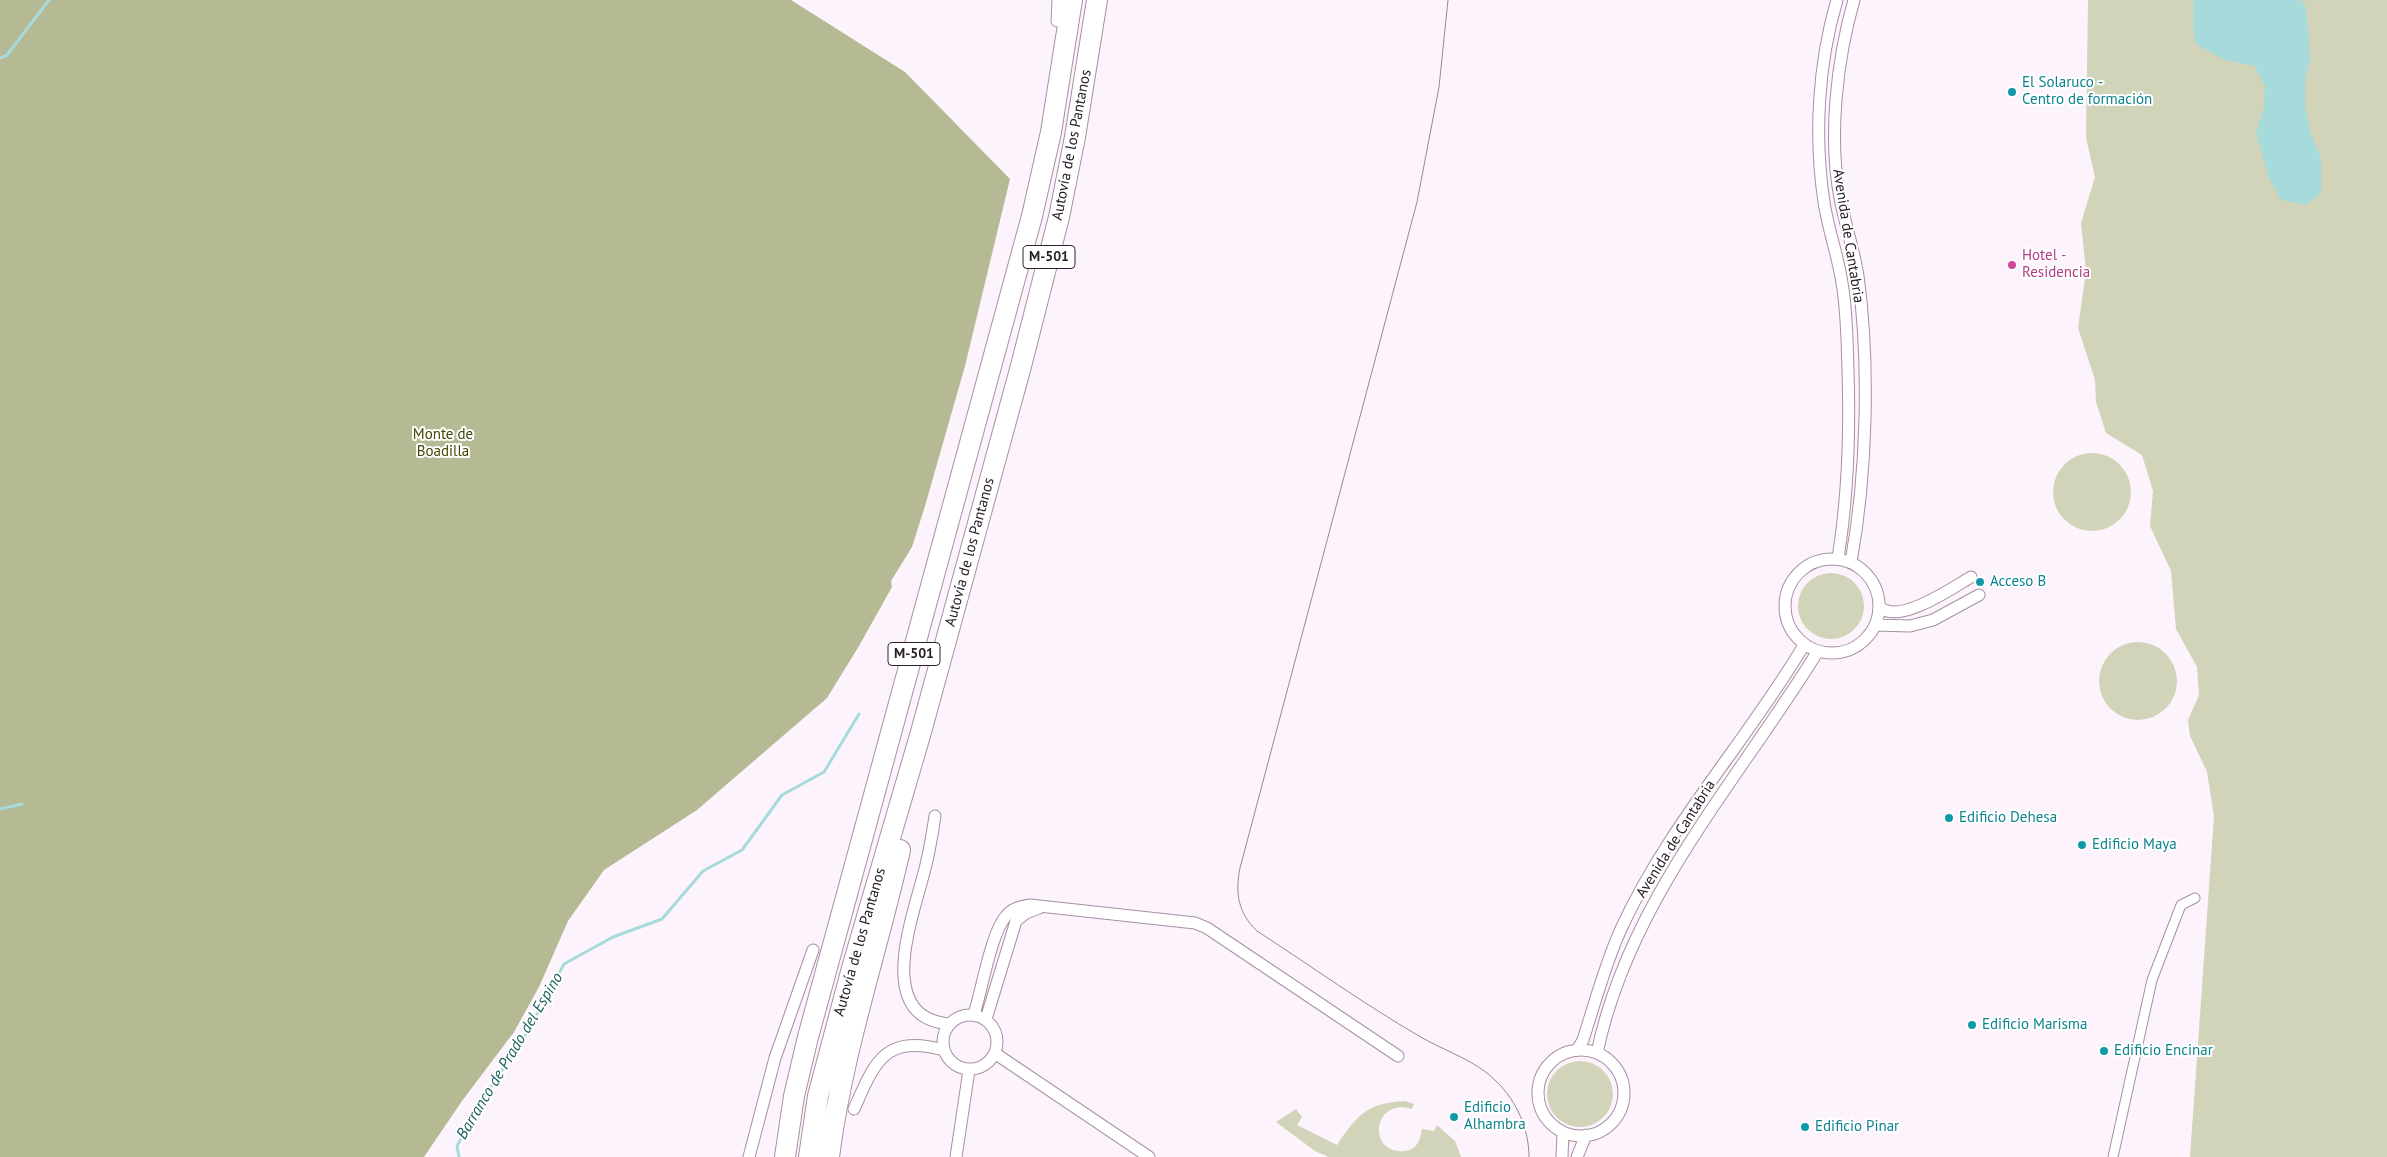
<!DOCTYPE html>
<meta charset="utf-8">
<style>
body{margin:0}
canvas{display:block;background:#fdf3fc}
</style>
<canvas width="2387" height="1157"></canvas>
<script>
const ctx = document.querySelector('canvas').getContext('2d');
ctx.lineJoin = 'round';
function paint(path, color) { ctx.fillStyle = color; ctx.fill(path, 'evenodd'); }
function strokePath(path, color, width, dash) { ctx.strokeStyle = color; ctx.lineWidth = width; ctx.lineCap = dash ? 'butt' : 'round'; ctx.setLineDash(dash || []); ctx.stroke(path); }
function write(font, color, halo, rows, align = 'center') {
  ctx.font = font + ' "PT Sans",sans-serif'; ctx.lineWidth = 4; ctx.setLineDash([]); ctx.textBaseline = 'middle'; ctx.strokeStyle = halo; ctx.fillStyle = color; for (const [text, x, y, turn = 0] of rows) {
    ctx.save(); ctx.translate(x, y); ctx.rotate((+turn || 0) * Math.PI / 180); ctx.textAlign = isNaN(turn) ? turn : align; if (halo) ctx.strokeText(text, 0, 0); ctx.fillText(text, 0, 0); ctx.restore();
  }
}
const green = new Path2D(`
 M2088 0H2387V1157H2190L2214 816 2207 772 2190 736 2188 720 2199 695 2197 667 2176 629 2171 571 2150 526 2153 491 2142 455 2106 433 2096 402 2095 380 2078 328 2086 271 2081 223 2095 177 2086 138Z
 M2053 492a39 39 0 1 1 78 0a39 39 0 1 1-78 0Z
 M1798 606a33 33 0 1 1 66 0a33 33 0 1 1-66 0Z
 M2099 681a39 39 0 1 1 78 0a39 39 0 1 1-78 0Z
 M1547 1094a33 33 0 1 1 66 0a33 33 0 1 1-66 0Z
 M1405 1101 1414 1104 1412 1109C1372 1097 1367 1155 1405 1151 1418 1149 1420 1140 1422 1129L1434 1131 1437 1125 1455 1141 1461 1157H1329L1315 1151 1276 1122 1296 1109 1302 1117 1297 1125 1337 1145C1357 1115 1367 1103 1405 1101Z`);
const forest = new Path2D(`
 M0 0H791L905 72 1010 179 965 366 925 506 912 547 891 581 892 587 859 646 827 698 697 810 604 870 568 921 539 987 514 1032 462 1101 424 1157H0Z`);
const water = new Path2D(`
 M2193 0H2301L2306 7 2310 60 2305 79V106L2310 131 2321 159V193L2306 205 2281 200 2269 178 2256 133 2264 107 2265 87 2255 66 2225 60 2196 44 2193 31Z`);
const stream = new Path2D(`
 M0 58 7 55 49 0
 M0 809 22 804
 M459 1157 457 1146 488 1091 528 1031 564 964 613 937 662 919 703 871 742 850 782 795 824 772 859 714`);
const pedestrian = new Path2D(`
 M2113 1157 2152 980 2181 905 2195 898`);
const minor = new Path2D(`
 M1837 0C1818 64 1814 137 1824 202 1828 229 1838 256 1842 283 1847 311 1847 341 1848 370 1850 432 1848 496 1838 558
 M1057 21 1058 0
 M1785 606a47 47 0 1 1 94 0a47 47 0 1 1-94 0Z
 M1851 562C1867 474 1870 364 1858 276 1854 250 1845 224 1840 198 1828 137 1837 59 1854 0
 M1880 607C1899 625 1952 588 1971 577
 M1875 625 1910 626 1933 620 1979 595
 M935 816C932 836 929 856 923 876 912 920 874 1018 950 1024
 M974 1014C982 990 991 933 1006 916 1012 908 1021 906 1030 905L1195 923 1207 928 1398 1056
 M943 1042a27 27 0 1 1 54 0a27 27 0 1 1-54 0Z
 M986 1019 1016 921 1026 913 1039 908
 M1577 1050 1583 1040C1595 1003 1605 964 1621 929 1668 826 1747 741 1804 645
 M1538 1093a43 43 0 1 1 86 0a43 43 0 1 1-86 0Z
 M1597 1053C1629 899 1738 781 1818 651
 M996 1054 1149 1157
 M854 1109C875 1062 884 1034 944 1050
 M749 1157 775 1058 813 950
 M956 1157 969 1070
 M1562 1157 1563 1132
 M1577 1157 1586 1135`);
const motorway = new Path2D(`
 M785 1157 794 1096 808 1037 1032 216 1051 132 1072 0
 M809 1157 818 1096 852 968 921 732 1021 366 1059 217 1075 137 1097 0
 M829 1157C842 1053 877 952 900 850`);
const tram = new Path2D(`
 M1448 0 1439 87 1417 202 1240 868C1235 893 1238 913 1257 931 1311 966 1364 1004 1419 1036 1446 1052 1476 1060 1497 1082 1517 1102 1529 1129 1529 1157`);
const markers = [
 [2012,92,5,"#0f9aa8"],
 [2012,265,5,"#d1479c"],
 [1980,582,5,"#0f9aa8"],
 [1949,818,5,"#0f9aa8"],
 [2082,845,5,"#0f9aa8"],
 [1972,1025,5,"#0f9aa8"],
 [2104,1051,5,"#0f9aa8"],
 [1454,1117,5,"#0f9aa8"],
 [1805,1127,5,"#0f9aa8"]
];
const shields = [
 [1049,257,52],
 [914,654,52]
];
const shieldNames = [
 ["M-501",1049,257],
 ["M-501",914,654]
];
const cultureNames = [
 ["El Solaruco -",2022,83],
 ["Centro de formación",2022,100],
 ["Acceso B",1990,582],
 ["Edificio Dehesa",1959,818],
 ["Edificio Maya",2092,845],
 ["Edificio Marisma",1982,1025],
 ["Edificio Encinar",2114,1051],
 ["Edificio",1464,1108],
 ["Alhambra",1464,1125],
 ["Edificio Pinar",1815,1127]
];
const streetNames = [
 ["Autovía de los Pantanos",1072,145,-79],
 ["Avenida de Cantabria",1848,236,81],
 ["Autovía de los Pantanos",970,552,-75],
 ["Avenida de Cantabria",1676,839,-58],
 ["Autovía de los Pantanos",860,942,-74]
];
const hotelNames = [
 ["Hotel -",2022,256],
 ["Residencia",2022,273]
];
const parkNames = [
 ["Monte de",443,435],
 ["Boadilla",443,452]
];
const waterNames = [
 ["Barranco de Prado del Espino",510,1056,-59]
];
paint(green, '#d1d4b9');
paint(forest, '#b6ba94');
paint(water, '#a7dadb');
strokePath(stream, '#a7dadb', 3);
strokePath(pedestrian, '#a790a5', 11);
strokePath(minor, '#a790a5', 13);
strokePath(motorway, '#a790a5', 22);
strokePath(pedestrian, '#fff', 9);
strokePath(minor, '#fff', 11);
strokePath(motorway, '#fff', 20);
strokePath(tram, '#948a93', 1);
for (const [x, y, r, color] of markers) { const dot = new Path2D(); dot.arc(x, y, r, 0, 2 * Math.PI); ctx.fillStyle = color; ctx.fill(dot); strokePath(dot, '#fff', 2); }
for (const [x, y, w] of shields) { const box = new Path2D(); box.roundRect(x - w / 2, y - 11.5, w, 23, 4); ctx.fillStyle = '#fff'; ctx.fill(box); strokePath(box, '#292028', 1); }
write('bold 14px', '#292028', null, shieldNames);
write('15px', '#0d838f', '#fff', cultureNames, 'left');
write('15px', '#292028', '#fff', streetNames);
write('15px', '#b23c85', '#fff', hotelNames, 'left');
write('15px', '#454804', '#fff', parkNames);
write('italic 16px', '#1a5f61', '#fff', waterNames);
</script>
